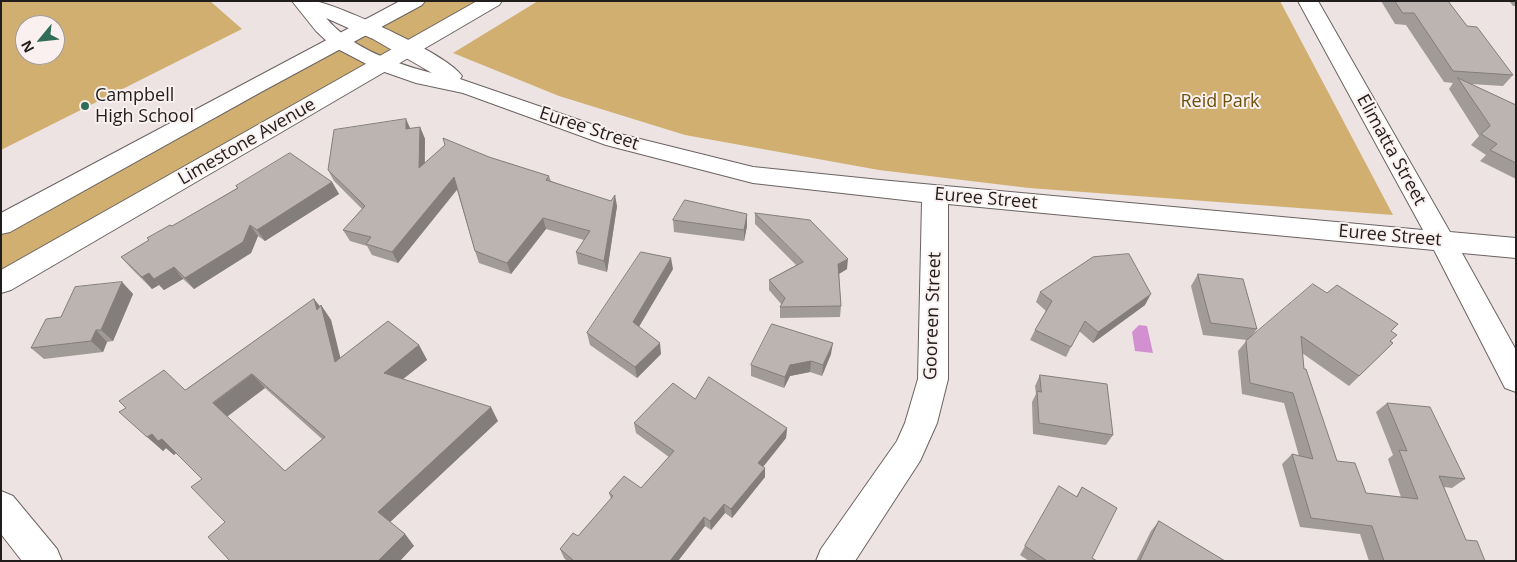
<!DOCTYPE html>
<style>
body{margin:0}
#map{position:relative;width:1517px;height:562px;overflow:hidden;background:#ece3e2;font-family:"Open Sans",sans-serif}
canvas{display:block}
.frame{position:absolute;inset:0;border:2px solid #201d1c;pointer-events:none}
.north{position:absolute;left:15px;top:15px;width:50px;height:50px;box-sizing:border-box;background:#f9f0ef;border:1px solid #a29c9b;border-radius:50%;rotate:242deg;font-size:14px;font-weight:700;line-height:20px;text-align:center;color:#201d1c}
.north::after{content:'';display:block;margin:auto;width:18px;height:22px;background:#306d59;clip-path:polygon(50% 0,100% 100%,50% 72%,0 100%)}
</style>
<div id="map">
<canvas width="1517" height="562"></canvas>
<div class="frame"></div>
<div class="north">N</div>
</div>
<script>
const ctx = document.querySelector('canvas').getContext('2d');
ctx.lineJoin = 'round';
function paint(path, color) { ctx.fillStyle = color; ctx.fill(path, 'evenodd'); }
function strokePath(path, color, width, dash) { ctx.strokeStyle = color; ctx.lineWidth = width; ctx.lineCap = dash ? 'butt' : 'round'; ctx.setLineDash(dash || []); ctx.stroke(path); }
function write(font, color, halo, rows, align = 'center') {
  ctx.font = font + ' "Open Sans",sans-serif'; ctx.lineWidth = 4; ctx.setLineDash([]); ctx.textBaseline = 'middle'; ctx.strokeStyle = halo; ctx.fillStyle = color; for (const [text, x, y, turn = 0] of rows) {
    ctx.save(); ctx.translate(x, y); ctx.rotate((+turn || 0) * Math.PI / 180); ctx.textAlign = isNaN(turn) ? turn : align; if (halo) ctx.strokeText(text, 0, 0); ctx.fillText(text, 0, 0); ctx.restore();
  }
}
const green = new Path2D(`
 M1 1H210L242 29 1 150ZM25 25H55V55H25Z
 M424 1H479L1 273V226Z
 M538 1H1280L1393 215 1029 188 879 170 685 135 559 96 453 53Z`);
const water = new Path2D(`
 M1139 325 1147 326 1153 353 1135 351 1132 332Z`);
const minor = new Path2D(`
 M292 1C301 1 311 0 319 2 347 9 447 54 462 76L460 79 620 134 753 167 880 180 1423 230 1298 1H1318L1450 232 1516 238V258L1462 253 1516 350V392L1505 388 1434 250 948 204V379L937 423 920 461 855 561H816L821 549 897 441 905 423 918 379 922 202 753 183 606 145 463 93 416 83 376 69 332 46 316 31ZM326 18 373 39 432 73C396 64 351 48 326 18Z
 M1 491 13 496 57 549 62 561H22L1 534Z`);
const major = new Path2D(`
 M400 1H425L422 5 261 92 10 232 1 234V213Z
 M477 1H502L499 5 11 290 1 293V270Z`);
const wall = new Path2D(`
 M1381 1H1448L1467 26 1513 75 1503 86 1471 84 1516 105V179L1480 161 1486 155 1471 145 1479 136 1449 89 1453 83 1444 82 1406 25 1395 24Z
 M1509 1H1516V6H1513Z
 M420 127 425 139V163L489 157 549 176 551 181 617 206 607 272 578 264 576 252 584 240 546 229 511 274 479 263 475 251 457 190 398 263 372 255 367 246 350 241 343 230 362 209 334 181 328 170 411 129Z
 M332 182 339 194 265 241 258 236 251 253 194 289 183 279 164 290 159 285 152 289 131 268 121 257 237 188 236 186Z
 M755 213 847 269 839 274 841 306 840 317 780 318V307L782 305 769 290V280L796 265 755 224Z
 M673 220 747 226 744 241 674 232Z
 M673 269 639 327 661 354 637 378 590 345 587 333Z
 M1198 274 1257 329 1252 336 1391 331V341L1393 343 1349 386 1302 353 1304 369 1337 461 1366 493 1401 497 1388 459 1393 455 1376 412 1387 403 1465 479 1452 488 1444 487 1466 540 1485 561H1369L1360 534 1300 527 1282 464 1292 454 1299 456 1284 403 1242 394 1238 351 1247 340 1203 335 1191 286Z
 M122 282 133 294 113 341 107 342 103 352 44 359 31 348 61 317Z
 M1040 292 1145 305 1093 343 1079 331 1066 357 1030 340 1035 330 1046 311 1036 302Z
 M314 299 320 306 321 305 331 320 340 358 419 345 427 360 403 379 498 421 390 522 405 534 414 546 225 522 202 479 176 453 174 455 166 448 163 451 126 408 185 390ZM265 388 322 439 285 471 227 417Z
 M831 354 822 376 810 372 790 376 784 388 751 376V365Z
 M1040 375 1113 435 1106 445 1033 434 1032 402 1036 394 1035 386Z
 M695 399 787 428 786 438 763 467 765 477 732 518 725 513 711 530 705 526 678 561H567L564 558 560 549 578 536 611 499 609 493 641 488 669 457 636 433 634 423Z
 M1059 486 1076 497 1082 487 1092 558 1097 561H1029L1020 555Z
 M1159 521 1225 561H1136L1151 531Z`);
const shadedWall = new Path2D(`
 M406 119 411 130 406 129Z
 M420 127 425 139 424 179 419 168Z
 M454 177 458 188 398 263 392 252Z
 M332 182 339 194 265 241 257 230Z
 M615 195 617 206 607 272 604 261Z
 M747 214V226L744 241V230Z
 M543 218 546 229 511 274 507 263Z
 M250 225 258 236 251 253 194 289 185 278Z
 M671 258 673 269 635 333 633 322Z
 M848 259 847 269 837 275 838 264Z
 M174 267 183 279 164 290 154 279Z
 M149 273 159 285 152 289 142 277Z
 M122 282 133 294 113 341 101 330Z
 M1151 294 1145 305 1093 343 1098 332Z
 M314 299 323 311 321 305 331 320 345 376 335 362 317 310Z
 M96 330 107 342 103 352 91 341Z
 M660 343 661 354 637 378 635 367Z
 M833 343 831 354 822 376 823 365Z
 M419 345 427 360 393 387 384 373Z
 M811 361 810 372 790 376 784 388 785 377 790 365Z
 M252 374 265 388 226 417 213 403Z
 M491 407 498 421 388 524 378 512Z
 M787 428 786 438 758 473V463Z
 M152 434 162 439 177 452 174 455 166 448 163 451 147 437Z
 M765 468V477L732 518 731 509Z
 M724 504 725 513 711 530 710 521Z
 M704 517 705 526 678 561H670Z
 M405 534 414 546 400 561H378Z`);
const building = new Path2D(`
 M1395 1H1448L1467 26 1477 27 1513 75 1453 71 1414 13H1403Z
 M1458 78 1516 105V163L1490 150 1497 144 1481 134 1490 126Z
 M406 119V129L420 127 419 168 445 145 443 138 489 157 549 176 546 180 611 201 615 195 604 261 576 252 590 231 543 218 507 263 475 251 454 177 392 252 366 244 371 237 343 230 365 206 328 170 334 130Z
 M290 153 332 182 257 230 250 225 243 242 185 278 174 267 154 279 149 273 142 277 121 257 149 240 147 238 170 225 172 226 238 188 236 186Z
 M685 200 747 214 744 230 673 220Z
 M755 213 810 220 848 259 838 264 841 306 780 307 785 298 769 280 803 262Z
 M641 252 671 258 633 322 660 343 635 367 587 333Z
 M1129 254 1151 294 1098 332 1085 321 1071 347 1035 330 1052 301 1040 292 1093 257Z
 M1198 274 1243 279 1257 329 1211 323Z
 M122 282 101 330H96L91 341 31 348 46 319 61 317 75 287Z
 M1313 284 1327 293 1337 285 1398 324 1391 331 1397 335 1390 341 1393 343 1359 376 1301 336 1304 369H1306L1337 461 1355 463 1366 493 1418 499 1399 450 1407 451 1387 403 1430 407 1465 479 1439 476 1466 540 1477 541 1485 561H1384L1372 526 1311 518 1292 454 1313 459 1293 393 1250 383 1246 341Z
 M314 299 317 310 321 305 335 362 388 321 419 345 384 373 491 407 378 512 405 534 378 561H230L208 537 225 522 191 487 202 479 162 439 158 441 152 434 147 437 119 412 126 408 119 401 164 370 185 390ZM252 374 325 437 285 471 213 403Z
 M772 324 833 343 823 365 811 361 790 365 785 377 751 365Z
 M1040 375 1107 384 1113 435 1039 423 1037 391 1041 392Z
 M709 377 787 428 758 463 765 468 731 509 724 504 710 521 704 517 670 561H574L560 549 573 533 578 536 613 496 609 493 624 476 641 488 674 451 634 423 673 383 695 399Z
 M1059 486 1077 497 1082 487 1117 508 1092 558 1097 561H1047L1025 546Z
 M1159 521 1225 561H1140Z`);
const markers = [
 [85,106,5,"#306d59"]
];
const poiNames = [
 ["Campbell",95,96],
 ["High School",95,117]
];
const parkNames = [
 ["Reid Park",1220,102]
];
const streetNames = [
 ["Euree Street",589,129,18],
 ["Limestone Avenue",247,142,-30],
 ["Elimatta Street",1391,150,61],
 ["Euree Street",986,199,5],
 ["Euree Street",1390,236,5],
 ["Gooreen Street",933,316,-88]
];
paint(green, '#d0af70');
paint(water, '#d390d1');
strokePath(minor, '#6b6362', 2);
strokePath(major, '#6b6362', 2);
paint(minor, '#fff');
paint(major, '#fff');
paint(wall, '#a19b97');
paint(shadedWall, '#837e7b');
paint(building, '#bbb4b0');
strokePath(building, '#837e7b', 1);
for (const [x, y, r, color] of markers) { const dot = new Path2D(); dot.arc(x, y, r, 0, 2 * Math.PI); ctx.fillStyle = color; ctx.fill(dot); strokePath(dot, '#f9f0ef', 2); }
write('18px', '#201d1c', '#f9f0ef', poiNames, 'left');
write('18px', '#6d5009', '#f9f0ef', parkNames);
write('18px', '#201d1c', '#f9f0ef', streetNames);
</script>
